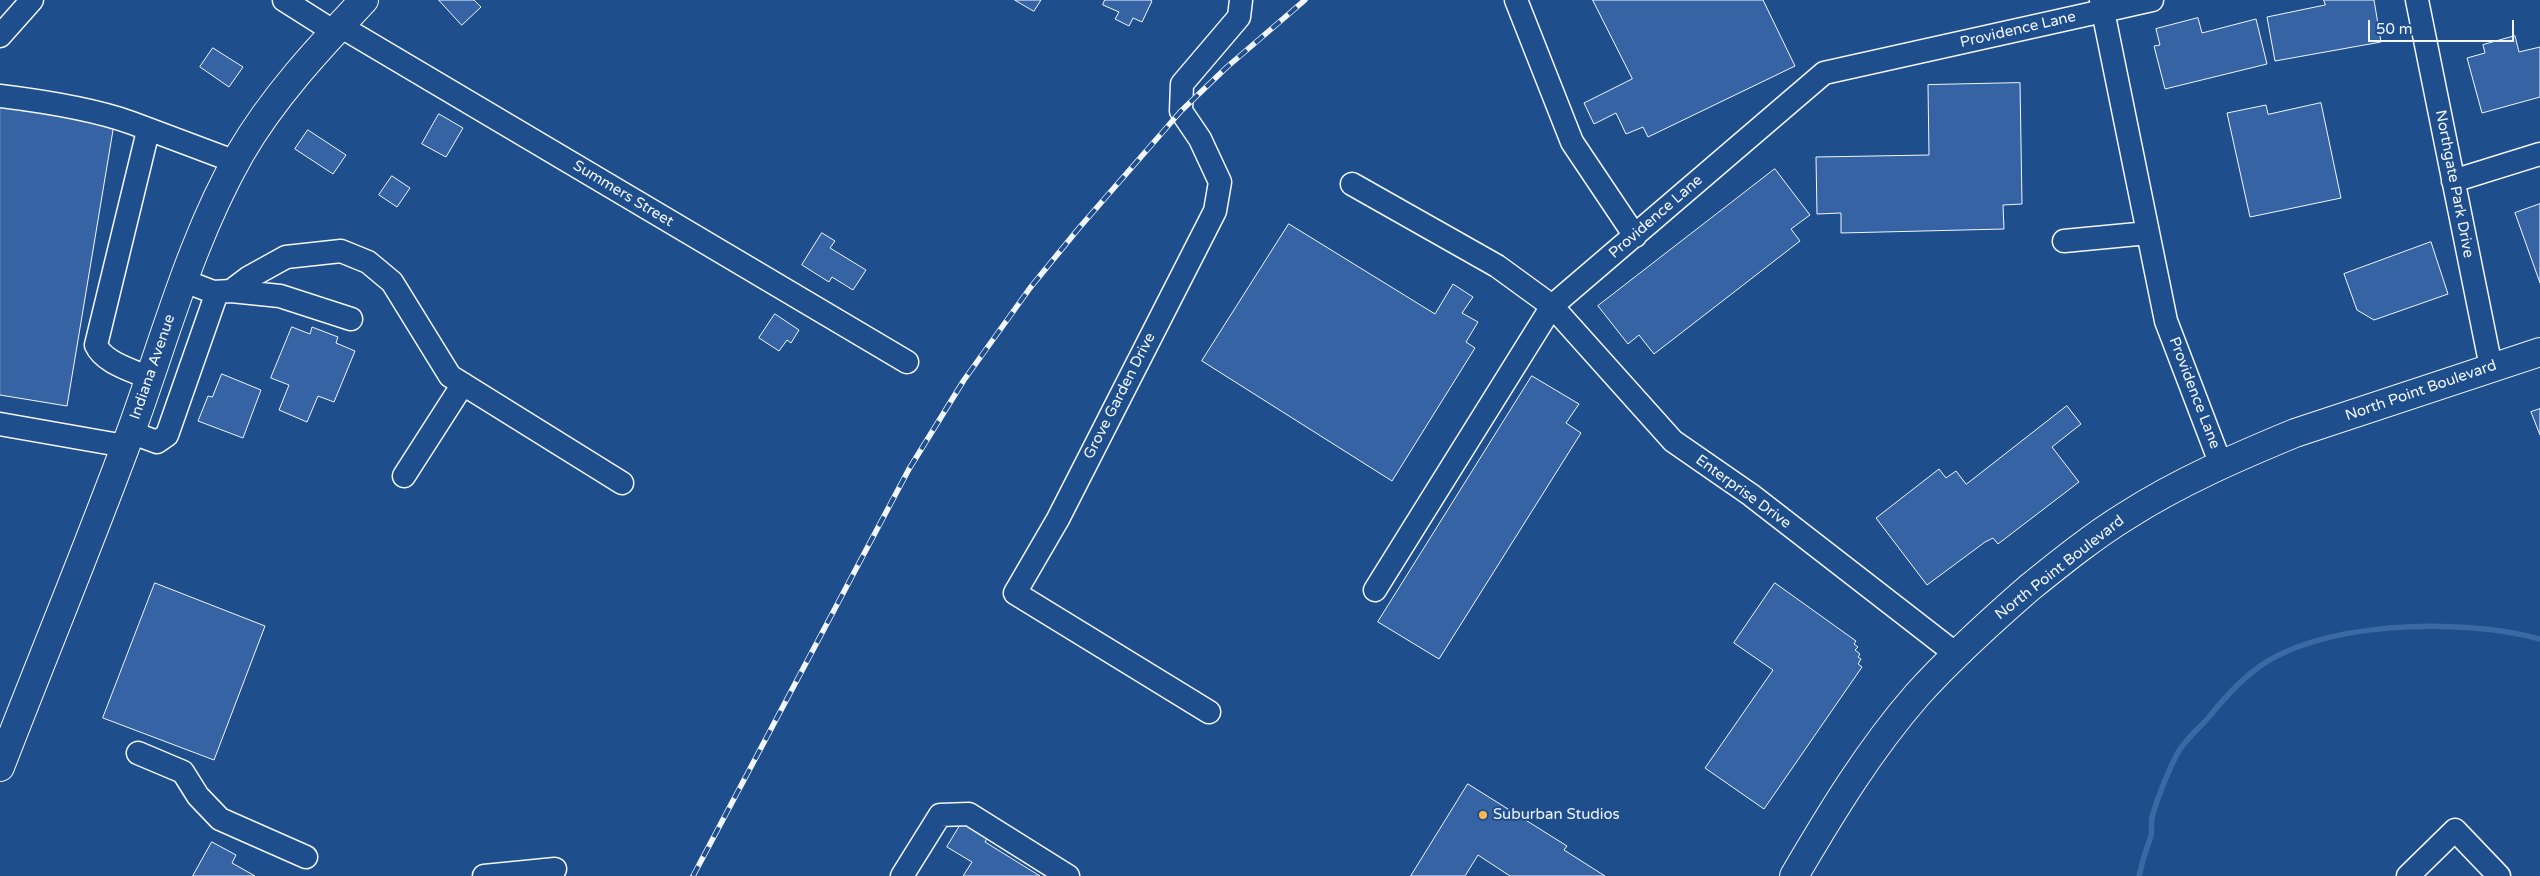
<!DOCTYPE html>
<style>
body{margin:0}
#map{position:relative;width:2540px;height:876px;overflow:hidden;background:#1f4e8c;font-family:"Varela Round",sans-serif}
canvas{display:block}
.scale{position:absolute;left:2368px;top:20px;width:146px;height:22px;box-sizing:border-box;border:2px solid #f2f6ff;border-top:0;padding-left:6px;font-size:15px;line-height:18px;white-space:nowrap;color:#f2f6ff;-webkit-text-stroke:4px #1f4e8c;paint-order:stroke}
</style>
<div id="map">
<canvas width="2540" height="876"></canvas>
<div class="scale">50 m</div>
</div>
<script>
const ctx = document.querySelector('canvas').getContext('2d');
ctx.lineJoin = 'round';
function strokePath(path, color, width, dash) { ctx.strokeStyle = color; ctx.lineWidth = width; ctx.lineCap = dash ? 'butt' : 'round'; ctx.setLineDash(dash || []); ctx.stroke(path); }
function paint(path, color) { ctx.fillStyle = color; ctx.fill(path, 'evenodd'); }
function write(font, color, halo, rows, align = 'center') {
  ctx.font = font + ' "Varela Round",sans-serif'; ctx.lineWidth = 4; ctx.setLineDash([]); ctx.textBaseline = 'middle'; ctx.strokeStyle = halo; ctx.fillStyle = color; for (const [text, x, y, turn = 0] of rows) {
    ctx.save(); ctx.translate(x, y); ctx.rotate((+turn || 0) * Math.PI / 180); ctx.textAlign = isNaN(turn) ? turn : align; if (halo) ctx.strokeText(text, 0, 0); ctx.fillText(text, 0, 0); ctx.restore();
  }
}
const stream = new Path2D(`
 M2139 876C2142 862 2146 849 2151 836 2152 831 2151 823 2152 817 2158 796 2167 774 2177 754 2184 741 2199 728 2209 717 2222 701 2235 686 2251 673 2316 619 2462 618 2540 639`);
const building = new Path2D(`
 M439 0H474L481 7 462 25Z
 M1015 0H1041L1034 11Z
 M1105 0H1150L1152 1 1142 22 1133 18 1129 26 1115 19 1119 12 1103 5Z
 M1593 0H1763L1795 66 1648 137 1643 127 1626 134 1616 113 1594 124 1584 103 1632 79Z
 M2324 0H2374L2381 42 2275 61 2267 17 2325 5Z
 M2198 18 2202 33 2256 19 2267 64 2165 89 2154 46 2160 45 2156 29Z
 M2515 36 2519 52 2540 47V97L2482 113 2467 58 2485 53 2483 45Z
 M213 48 243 67 229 87 200 67Z
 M2020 83 2022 204 2003 205 2004 229 1841 233V213L1817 214 1816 157 1929 155 1928 85Z
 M2321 103 2341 198 2250 217 2227 113 2266 105 2268 114Z
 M0 105 114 124 67 406 0 395Z
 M439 114 463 128 446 157 422 144Z
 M308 130 346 155 333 174 295 149Z
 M1775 169 1810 215 1791 229 1800 241 1654 354 1639 335 1628 344 1598 306Z
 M392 176 410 188 397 207 379 195Z
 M2540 204V283L2515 213Z
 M1289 224 1435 314 1453 284 1473 297 1462 313 1478 322 1466 342 1475 348 1392 481 1202 361Z
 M822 233 835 241 830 248 866 270 853 290 832 277 829 282 802 265Z
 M2431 242 2448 294 2374 320 2357 310 2344 274Z
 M775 314 799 330 791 343 787 340 779 351 759 338Z
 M292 327 310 334 312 327 338 337 336 343 355 351 334 402 318 396 307 422 279 410 289 385 271 378Z
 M222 374 261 390 243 438 198 421 208 396 212 397Z
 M1532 376 1579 404 1566 423 1581 433 1439 659 1378 622Z
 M2067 406 2081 424 2052 447 2079 482 1998 544 1993 538 1985 542 1927 585 1876 518 1939 469 1946 478 1956 471 1966 484Z
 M2540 409V435L2531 412Z
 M155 583 265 626 214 760 103 718Z
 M1775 583 1856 641 1854 644 1858 647 1855 650 1860 654 1858 657 1861 659 1858 664 1862 667 1764 809 1705 768 1773 670 1734 643Z
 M1468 784 1567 846 1564 850 1605 876H1510L1478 855 1465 876H1411Z
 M964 819 989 835 985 842 1040 876H963L972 862 947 847Z
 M212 842 236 855 232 863 255 876H193Z`);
const minor = new Path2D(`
 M284 0 333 31
 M1516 0 1572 142 1635 236
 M2101 0 2103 11 2152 0
 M2417 0 2491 367
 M340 26 907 362
 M0 36 32 0
 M0 96C41 101 93 109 132 123 166 136 201 149 236 162
 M148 131 96 345C104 363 132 370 149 378
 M2453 181 2540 154
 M1352 184 1497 266 1552 306 1673 441 1751 495 1956 654
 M2064 241 2148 233
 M231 291 280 296 351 319
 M213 292 231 291 248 278 286 257 341 251 368 262 392 282 450 376 622 483
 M0 424 125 446
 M130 432 157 442 167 435 215 298 213 292 182 280
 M404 476 463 384
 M1375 590 1552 306 1824 73 2103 11 2166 321 2221 465
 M1209 712 1015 593 1058 519 1215 211 1220 182 1200 139 1181 111 1182 84 1239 17 1241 0
 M138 753 183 772 198 796 220 819 306 857
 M484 876 555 869
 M902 876 940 815 969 814 1068 876
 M2408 876 2455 830 2499 876`);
const major = new Path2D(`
 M0 767C43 656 89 545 130 434 165 339 190 242 240 154 273 97 319 48 364 0
 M1794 876C1831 813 1869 750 1917 695 1952 656 1990 622 2029 588 2060 563 2092 537 2126 516 2179 482 2237 457 2295 433L2540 352`);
const rail = new Path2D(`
 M693 876 909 469 964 380 1030 288 1079 228 1181 111 1227 67 1305 0`);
const markers = [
 [1483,815,5,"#ffb74d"]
];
const streetNames = [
 ["Providence Lane",2018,30,-13],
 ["Northgate Park Drive",2454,184,79],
 ["Summers Street",623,194,31],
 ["Providence Lane",1656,217,-41],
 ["Indiana Avenue",153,367,-71],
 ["North Point Boulevard",2421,391,-19],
 ["Providence Lane",2194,393,69],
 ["Grove Garden Drive",1120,396,-63],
 ["Enterprise Drive",1743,492,36],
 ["North Point Boulevard",2060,568,-38]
];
const poiNames = [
 ["Suburban Studios",1493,815]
];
strokePath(stream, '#3b69a3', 5.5);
paint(building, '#3563a3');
strokePath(building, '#f2f6ff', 1);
strokePath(minor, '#f2f6ff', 25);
strokePath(major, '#f2f6ff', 30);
strokePath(minor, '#1f4e8c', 22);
strokePath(major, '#1f4e8c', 28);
strokePath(rail, '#f2f6ff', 5.5);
strokePath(rail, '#1f4e8c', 4, [11]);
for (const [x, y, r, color] of markers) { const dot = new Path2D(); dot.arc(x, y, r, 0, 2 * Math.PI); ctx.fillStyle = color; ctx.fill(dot); strokePath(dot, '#1f4e8c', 2); }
write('15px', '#f2f6ff', '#1f4e8c', streetNames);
write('15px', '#f2f6ff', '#1f4e8c', poiNames, 'left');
</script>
